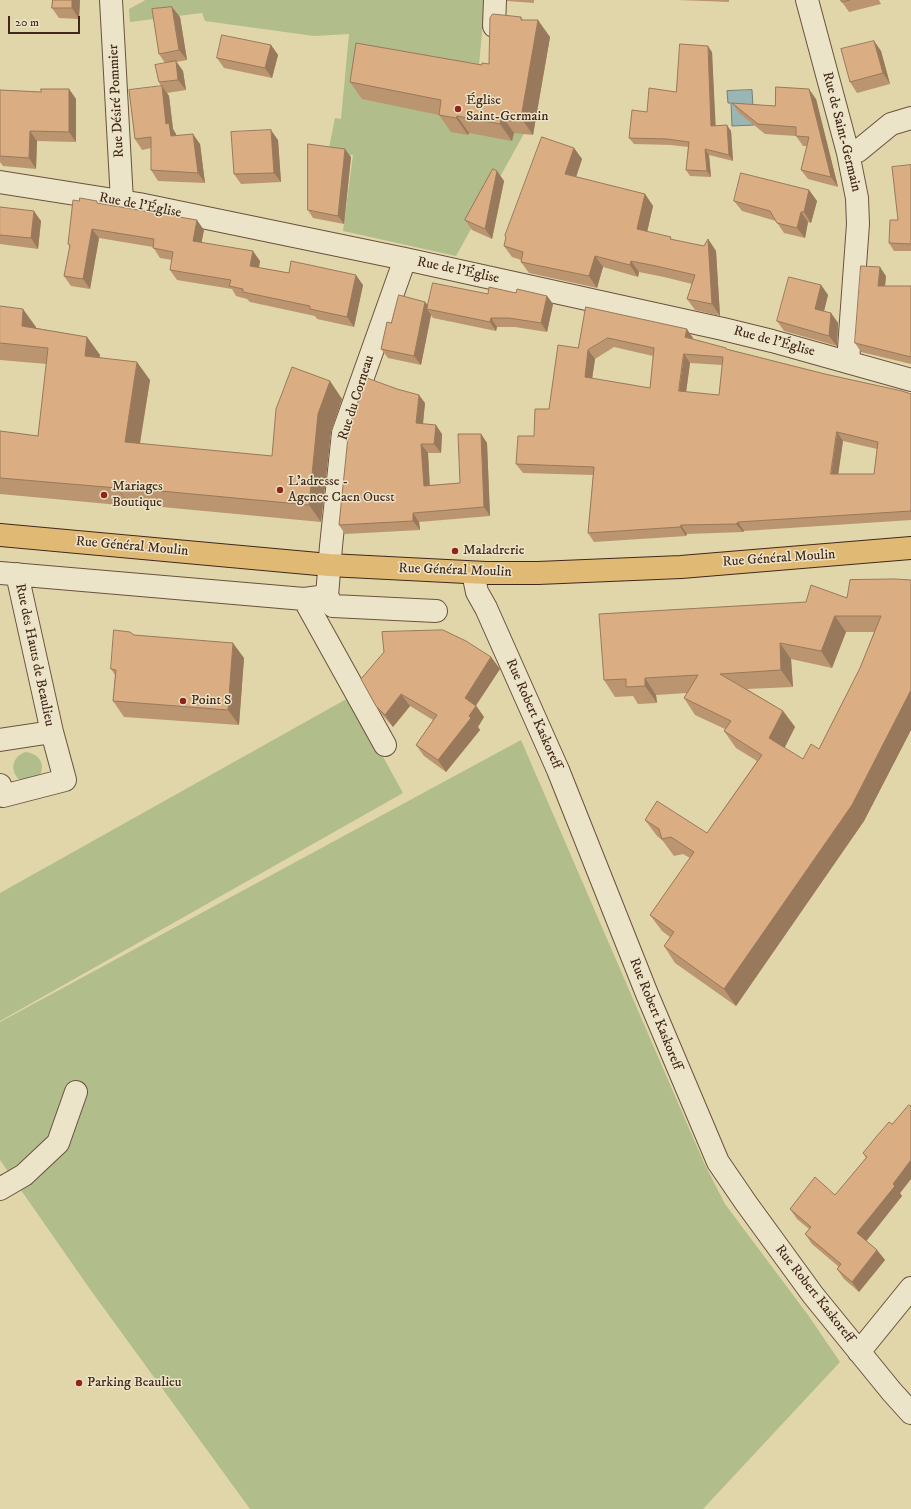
<!DOCTYPE html>
<meta charset="utf-8">
<style>
body{margin:0}
#map{position:relative;width:911px;height:1509px;overflow:hidden;background:#e1d5aa;font-family:"IM FELL DW Pica",serif}
canvas{display:block}
.scale{position:absolute;left:8px;top:16px;width:72px;height:18px;box-sizing:border-box;border:2px solid #42271b;border-top:0;padding-left:5px;font-size:12px;line-height:14px;white-space:nowrap;color:#42271b;-webkit-text-stroke:3px #ece4c8;paint-order:stroke}
</style>
<div id="map">
<canvas width="911" height="1509"></canvas>
<div class="scale">20 m</div>
</div>
<script>
const ctx = document.querySelector('canvas').getContext('2d');
ctx.lineJoin = 'round';
function paint(path, color) { ctx.fillStyle = color; ctx.fill(path, 'evenodd'); }
function strokePath(path, color, width, dash) { ctx.strokeStyle = color; ctx.lineWidth = width; ctx.lineCap = dash ? 'butt' : 'round'; ctx.setLineDash(dash || []); ctx.stroke(path); }
function write(font, color, halo, rows, align = 'center') {
  ctx.font = font + ' "IM FELL DW Pica",serif'; ctx.lineWidth = 3; ctx.setLineDash([]); ctx.textBaseline = 'middle'; ctx.strokeStyle = halo; ctx.fillStyle = color; for (const [text, x, y, turn = 0] of rows) {
    ctx.save(); ctx.translate(x, y); ctx.rotate((+turn || 0) * Math.PI / 180); ctx.textAlign = isNaN(turn) ? turn : align; if (halo) ctx.strokeText(text, 0, 0); ctx.fillText(text, 0, 0); ctx.restore();
  }
}
const green = new Path2D(`
 M145 0H485L478 76 453 117 468 135 469 133 516 121 526 130 456 256 343 231 353 155 328 153 335 118 341 119 349 34 314 36 205 21 202 13 130 22 129 9 144 1Z
 M350 697 403 793 0 1021V893Z
 M521 740 704 1163 725 1204 808 1315 840 1362 703 1509H250L92 1292 0 1160V1022Z
 M26 752C40 754 46 765 39 777L20 780C9 771 12 756 26 752Z`);
const water = new Path2D(`
 M752 90 754 125 732 126 731 103H728L727 91Z`);
const minor = new Path2D(`
 M111 0 122 201
 M807 0 848 153 857 198 858 224 848 362
 M494 26 495 0
 M848 153 858 151 891 124 911 118
 M0 182 139 204 405 259 723 329 772 341 911 380
 M405 259 343 433 331 546 327 596 333 606 436 611
 M0 573 304 599 327 596
 M473 573 477 592 486 608 558 770 647 994 718 1162 746 1203 813 1295 892 1392 911 1413
 M304 599 385 745
 M0 740 52 732 17 574
 M0 785 3 796 65 780 52 732
 M0 1189 24 1175 58 1143 76 1092
 M859 1352 911 1288`);
const major = new Path2D(`
 M0 535 329 565 486 573H538L681 567 911 548`);
const wall = new Path2D(`
 M52 0H80L79 19 59 18 52 8Z
 M507 0H534V3L507 1Z
 M678 0H729V2Z
 M841 0H879L881 4 849 12 842 2Z
 M180 17 187 60 176 62 183 71 186 90 167 93 169 96 173 129 176 134V135L200 144 205 183 158 181 151 170V148L142 150 135 139 161 86 159 82 165 63 159 54Z
 M521 17 523 20 550 37 533 135 514 133 512 141 469 133 468 135 451 132 439 115 362 99 350 82 489 64Z
 M874 41 881 51 890 84 857 93 850 82Z
 M271 45 278 55 272 78 224 68 217 58Z
 M712 52 715 126 731 131 733 161 709 155 711 177 690 176 686 170 688 147 671 145 634 144 629 138 647 112 676 92Z
 M69 89 76 99V142L37 141 36 169 3 166 0 162V90L41 92Z
 M816 99 838 187 808 179 801 170 807 146H803L796 136 765 134 739 113 732 103 775 106Z
 M278 140 281 182 241 184 234 174Z
 M574 148 582 159 576 177 645 194 653 206 647 232 673 240 704 246 708 239 716 251 720 316 695 310 687 299 692 284 664 277 639 272 638 277 603 267 597 288 529 273 521 262V260L512 257 504 246 506 238 505 236Z
 M351 157 344 224 313 218 308 210Z
 M911 165V251H894L889 243 898 220Z
 M497 171 504 181 492 239 472 230 465 220Z
 M809 190 817 201 811 223 808 222 805 238 784 233 776 221 742 211 734 201Z
 M99 204 204 230 201 243 260 261 259 268 289 273 363 285 354 327 317 319 315 316 250 302 247 299 236 296 232 289 177 280 170 270 172 260 160 258 153 247 99 238 90 289 71 286 64 276 70 247 68 244Z
 M0 207 41 221 38 249 0 244Z
 M886 276 885 286H911V364L861 352 855 343Z
 M821 285 828 295 824 311 831 313 838 323 837 346 784 331 777 321Z
 M516 293 547 296 553 304 547 332 515 327H497L496 331 433 318 431 315 421 365 388 358 381 349 391 323 425 302 428 305 488 294Z
 M0 306 36 327V328L87 337 100 355 99 357 150 380 140 444 272 456 330 381 342 399 331 432 321 522 162 507 130 505V506L0 494V431L38 436 47 364 0 360Z
 M586 307 693 338V339L727 349 825 374 911 394V520L744 531 743 532 687 534 686 536 594 542 588 533 593 475 523 473 516 464 534 436 549 409 578 348ZM614 347 653 356 650 388 592 379 595 359ZM690 363 722 365 719 395 686 392ZM843 441 877 449 874 474H838Z
 M425 403 423 424 442 434 441 453H428L430 485 460 483 481 434 487 443 490 516 419 522 420 530 345 534 339 525Z
 M911 580V730L864 821 736 1006 675 963 664 946 670 937 662 931 650 915 690 858 683 854 674 856 663 841 657 836 645 820 707 833 757 761 736 748 724 731 725 729 695 715 684 698 687 693 656 695 657 703 638 704 633 696 615 697 604 680 806 602 847 598ZM846 632H874L860 668 819 749 803 759 784 748 795 727 783 711 747 689 793 687 791 659 832 668Z
 M134 635 244 658 239 725 124 717 113 701 115 675 111 669Z
 M491 657 500 669 476 705 484 717 478 727 480 730 446 772 424 756 416 745 433 720 410 706 393 727 384 717 376 706Z
 M911 1106V1179L900 1193 902 1196 866 1241 877 1250 885 1260 859 1292 844 1279 837 1269 839 1267 812 1244 805 1234 809 1229 797 1219 790 1209 835 1195 866 1158 863 1153 892 1124Z`);
const shadedWall = new Path2D(`
 M72 0H80L79 19 72 8Z
 M172 7 180 17 187 60 179 50Z
 M538 20 550 37 533 135 521 118Z
 M874 41 881 51 890 84 883 73Z
 M271 45 278 55 272 78 265 68Z
 M708 46 712 52 716 132 711 126Z
 M176 61 183 71 186 90 178 80Z
 M162 86 169 96 173 129 176 134 178 146 171 136 166 124Z
 M69 89 76 99V142L69 132Z
 M809 89 816 99 838 187 831 177Z
 M457 116 469 133 468 135 456 118Z
 M502 116 514 133 512 141 500 124Z
 M727 125 731 131 733 161 729 155Z
 M271 130 278 140 281 182 274 173Z
 M30 131 37 141 36 169 29 158Z
 M193 134 200 144 205 183 198 173Z
 M574 148 582 159 573 186 565 174Z
 M345 149 351 157 344 224 338 216Z
 M705 149 709 155 711 177 707 171Z
 M497 171 504 181 492 239 485 229Z
 M809 190 817 201 811 223 804 212Z
 M645 194 653 206 645 241 637 229Z
 M34 211 41 221 38 249 31 238Z
 M801 212 808 222 805 238 797 228Z
 M197 220 204 230 200 251 193 241Z
 M92 229 99 238 90 289 83 279Z
 M708 239 716 251 720 316 712 304Z
 M253 251 260 261 257 276 250 266Z
 M595 256 603 267 597 288 589 276Z
 M631 261 639 272 638 277 630 265Z
 M880 267 886 276 884 295 878 286Z
 M356 275 363 285 354 327 347 317Z
 M821 285 828 295 822 319 815 309Z
 M547 296 553 304 547 332 541 323Z
 M425 302 431 310 427 309 431 315 421 365 414 356Z
 M23 309 36 327 34 344 22 326Z
 M831 313 838 323 837 346 829 336Z
 M491 318 497 327 496 331 490 322Z
 M687 329 693 338 691 346 685 337Z
 M87 337 100 355 97 373 85 356Z
 M588 350 595 359 591 386 585 377Z
 M684 354 690 363 685 400 679 391Z
 M137 362 150 380 137 460 125 442Z
 M330 381 342 399 331 432 321 522 309 505 318 414Z
 M419 395 425 403 422 432 416 423Z
 M436 425 442 434 441 453 434 444Z
 M837 432 843 441 837 483 831 474Z
 M481 434 487 443 490 516 484 507Z
 M421 444 428 453 430 495 424 486Z
 M117 487 130 505V506L117 488Z
 M413 513 419 522 420 530 413 521Z
 M738 522 744 531 743 532 736 524Z
 M681 525 687 534 686 536 680 527Z
 M835 616 846 632 832 668 821 651Z
 M233 643 244 658 239 725 228 710Z
 M780 643 791 659 793 687 781 670Z
 M491 657 500 669 473 710 465 698Z
 M645 678 656 695 657 703 645 686Z
 M911 690V730L864 821 736 1006 724 989Z
 M401 694 410 706 393 727 385 715Z
 M476 706 484 717 478 727 480 730 446 772 438 760 469 716Z
 M783 711 795 727 781 755 769 738Z
 M911 1160V1179L900 1193 902 1196 864 1244 857 1233 893 1184Z
 M877 1250 885 1260 859 1292 852 1282Z`);
const building = new Path2D(`
 M53 0H72V8H52Z
 M841 0H850L842 2Z
 M172 7 179 50 159 54 152 9Z
 M493 14 521 17V20H538L521 118 502 116 500 124 457 116 456 118 439 115 441 100 350 82 356 43 482 65V63L489 64 490 18Z
 M222 35 271 45 265 68 217 58Z
 M874 41 883 73 850 82 841 49Z
 M680 44 708 46 711 126 727 125 729 155 705 149 707 171 686 170 689 142 667 139 629 138 632 110 647 112 649 88 676 92Z
 M176 61 178 80 159 82 155 65Z
 M162 86 166 124 169 123 171 136 193 134 198 173 151 170V137L135 139 129 90Z
 M776 87 809 89 831 177 801 170 809 137 796 136V127L758 124 732 103 775 106Z
 M41 89H69V132L30 131 29 158 0 156V90L41 92Z
 M271 130 274 173 234 174 231 132Z
 M542 137 574 148 565 174 645 194 637 229 671 237 670 239 704 246 708 239 712 304 687 299 695 275 656 266 631 261 630 265 595 256 589 276 521 262 523 252 504 246 506 237 505 236Z
 M308 144 345 149 338 216 308 210Z
 M911 165V244L889 243 890 220H898L892 167Z
 M493 169 497 171 485 229 465 220Z
 M741 173 809 190 804 212H801L797 228 777 223 770 211 734 201Z
 M80 198 97 201V203L197 220 193 241 253 251 250 266 289 273 291 261 356 275 347 317 310 309V306L243 292V289L229 286 231 280 170 270 173 252 153 248 154 239 92 229 83 279 64 276 70 245 68 244 73 200 79 201Z
 M0 207 34 211 31 238 0 235Z
 M861 266 880 267 878 286H911V357L855 343Z
 M789 277 821 285 815 309 831 313 829 336 777 321Z
 M433 283 488 294 489 287 516 293 517 289 547 296 541 323 509 318H491L490 322 427 309Z
 M399 295 425 302 414 356 381 349 387 322 391 323Z
 M0 306 23 309 22 326 87 337 85 356 137 362 125 442 272 456 276 409 292 367 330 381 318 414 309 505 150 490 117 487V488L0 478V431L38 436 48 348 0 343Z
 M586 307 687 329 685 337 726 348V349L825 374 902 391 911 394V511L738 522 736 524 681 525 680 527 588 533 594 467 516 464 518 436H534L535 409H549L558 345 578 348ZM608 338 654 348 650 388 585 377 588 350ZM684 354 723 357 719 395 679 391ZM837 432 878 442 874 474H831Z
 M367 378 397 389 419 395 416 423 436 425 434 444H421L424 486 460 483 458 434H481L484 507 413 513V521L339 525 349 427Z
 M895 579 911 580V690L852 805 724 989 664 946 674 932 650 915 694 852 671 837 662 839 659 829 645 820 657 801 707 833 762 755 724 731 731 721 684 698 698 675 645 678V686L626 687V679L604 680 599 614 806 602 811 585 847 598 850 580ZM835 616H881L860 668 819 749 811 744 803 759 769 738 783 711 720 674 781 670 780 643 821 651Z
 M114 630 130 632 134 635 233 643 228 710 113 701 116 670 111 669Z
 M443 630 466 641 491 657 465 698 476 706 469 716 471 718 438 760 416 745 437 715 401 694 385 715 376 706 361 679 384 652 382 632Z
 M909 1105 911 1106V1160L893 1184 895 1186 857 1233 877 1250 852 1282 837 1269 841 1264 805 1234 811 1227 790 1209 815 1177 835 1195 867 1157 863 1153 876 1137 889 1122 892 1124Z`);
const markers = [
 [458,109,4,"#8f2418"],
 [280,490,4,"#8f2418"],
 [104,495,4,"#8f2418"],
 [455,551,4,"#8f2418"],
 [183,701,4,"#8f2418"],
 [79,1383,4,"#8f2418"]
];
const streetNames = [
 ["Rue Désiré Pommier",117,101,-93],
 ["Rue de Saint-Germain",841,132,76],
 ["Rue de l'Église",140,206,11],
 ["Rue de l'Église",458,271,12],
 ["Rue de l'Église",774,342,15],
 ["Rue du Corneau",357,398,-72],
 ["Rue Général Moulin",132,547,5],
 ["Rue Général Moulin",779,559,-4],
 ["Rue Général Moulin",455,571,2],
 ["Rue des Hauts de Beaulieu",34,655,78],
 ["Rue Robert Kaskoreff",533,714,66],
 ["Rue Robert Kaskoreff",655,1014,68],
 ["Rue Robert Kaskoreff",814,1294,52]
];
const poiNames = [
 ["Église",466,101],
 ["Saint-Germain",466,117],
 ["L'adresse -",288,482],
 ["Agence Caen Ouest",288,498],
 ["Mariages",112,487],
 ["Boutique",112,503],
 ["Maladrerie",463,551],
 ["Point S",191,701],
 ["Parking Beaulieu",87,1383]
];
paint(green, '#b1bd8a');
paint(water, '#99b6b4');
strokePath(water, '#767d77', 1);
strokePath(minor, '#6a523f', 24);
strokePath(major, '#42271b', 24);
strokePath(minor, '#ece4c8', 22);
strokePath(major, '#e0ba75', 22);
paint(wall, '#bb9570');
paint(shadedWall, '#99795b');
paint(building, '#daad82');
strokePath(building, '#99795b', 1);
for (const [x, y, r, color] of markers) { const dot = new Path2D(); dot.arc(x, y, r, 0, 2 * Math.PI); ctx.fillStyle = color; ctx.fill(dot); strokePath(dot, '#ece4c8', 1.5); }
write('14px', '#42271b', '#ece4c8', streetNames);
write('14px', '#42271b', '#ece4c8', poiNames, 'left');
</script>
